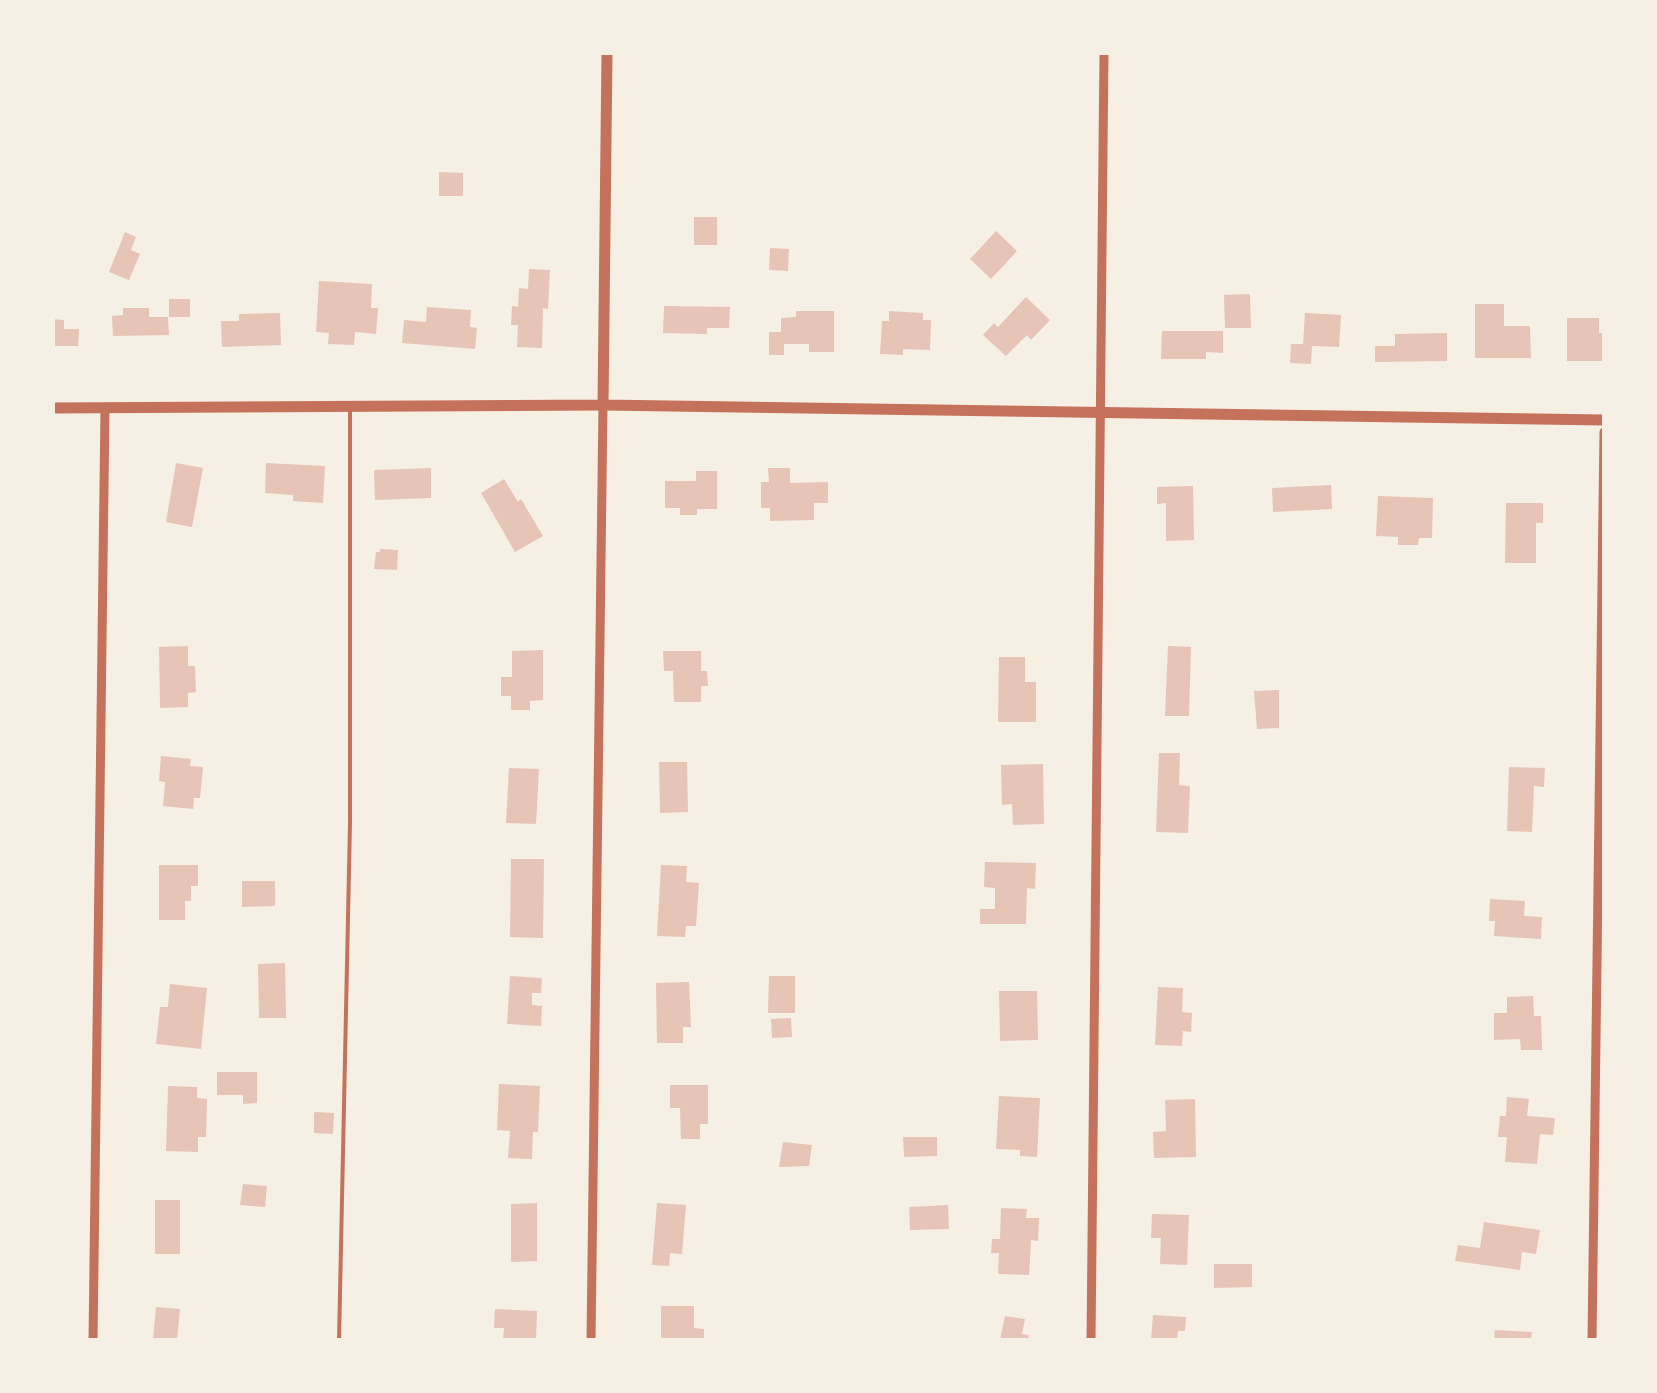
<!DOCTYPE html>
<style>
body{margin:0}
#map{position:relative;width:1657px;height:1393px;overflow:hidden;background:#f6efe4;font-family:"Fira Sans Condensed",sans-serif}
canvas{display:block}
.frame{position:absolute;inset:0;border:55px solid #f6efe4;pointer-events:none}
</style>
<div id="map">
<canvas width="1657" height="1393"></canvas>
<div class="frame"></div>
</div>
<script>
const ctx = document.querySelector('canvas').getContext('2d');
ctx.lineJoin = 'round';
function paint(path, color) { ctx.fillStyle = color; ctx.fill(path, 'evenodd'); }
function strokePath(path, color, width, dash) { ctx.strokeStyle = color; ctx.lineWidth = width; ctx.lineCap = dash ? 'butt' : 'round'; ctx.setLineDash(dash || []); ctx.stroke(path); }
const building = new Path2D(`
 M439 172 463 173V196H439Z
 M694 217H717V245H694Z
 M996 231 1017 251 991 279 970 259Z
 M125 232 136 237 131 250 140 254 129 280 109 272Z
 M770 248 789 249 788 271 769 270Z
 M529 269 550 270 548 309 543 308 542 348 517 347 518 325H511L512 306 518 307 519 288 528 289Z
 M319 281 372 284 371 308H378L376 334 355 332 354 345 328 344 329 333 316 332Z
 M1250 294 1251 328H1225L1224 295Z
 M1026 297 1050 320 1031 340 1027 335 1006 356 983 335 994 323 998 327Z
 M169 299H190V317H169Z
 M1475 304H1504V326H1530L1531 358H1475Z
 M664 306 730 307 729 328H707V334L663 333Z
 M427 307 471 310 470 327 477 328 475 349 402 343 404 320 426 322Z
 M123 308H149V317H168L169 335 113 336 112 316 123 315Z
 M796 311H834V352H809V344H784V355H769V332H781V318L796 317Z
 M889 311 923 313V320H931L930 350 903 349V355L880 354 882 321H889Z
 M280 313 281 345 222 347 221 321H239V314Z
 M1305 313 1341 315 1339 347 1312 346 1311 364 1290 363 1291 344H1303Z
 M1567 318H1599V333H1604V361H1567Z
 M52 319 64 320V329H79L78 346H52Z
 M1162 331H1223V353L1206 352V359H1161Z
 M1447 333V361L1375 362V346H1395V334Z
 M176 463 203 468 192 527 166 522Z
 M266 463 325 466 323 503 293 501V495L265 493Z
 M431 468V498L375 500 374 470Z
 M768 468H790V483L828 482V503H814V520L770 521V508H761V482H769Z
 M696 471H717V509H697V515H680V508H665V481H696Z
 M504 479 518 502 521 499 543 536 515 552 481 493Z
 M1331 485 1332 509 1273 512 1272 488Z
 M1193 486 1194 540 1166 541V503L1157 504V487Z
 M1378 496 1433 498 1432 538H1419L1418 545H1398V537L1376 536Z
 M1506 503H1543V523H1536V563H1505Z
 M380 549 398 550 397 570 374 569 376 552H380Z
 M188 646V666H195L196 692 188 693V707L160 708 159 647Z
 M1168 646 1191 647 1189 716H1165Z
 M543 650V700L530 701V710H511V696H501V677H512V651Z
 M663 651H701V671H707L708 686H701V702H674L673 671H664Z
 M999 657H1025V682H1036V722H998Z
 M1279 690V728L1257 729 1254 691Z
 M1159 753H1180L1179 785 1190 786 1188 833 1156 832Z
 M161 756 191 759 190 766 203 767 200 798H194L193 809 163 806 165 782 159 781Z
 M659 762H687L688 812 660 813Z
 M1043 764 1044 824 1013 825 1012 804 1002 805 1001 765Z
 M1509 767 1545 768 1544 787 1534 786 1532 832 1507 831Z
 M509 768 539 769 536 824 506 823Z
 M511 859H544L543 938 510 937Z
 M985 862 1036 863 1035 889 1027 888 1026 924H980V909H995V888L984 887Z
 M159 865H198V886H191V901H185V920H159Z
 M661 865 687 866 686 882 699 883 696 926H686L685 937 657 936Z
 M242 881H275V906L242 907Z
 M1490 899 1525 901 1524 916 1542 917 1541 939 1494 936 1495 921H1489Z
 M285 963 286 1018H259L258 964Z
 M510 976 542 978 541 993H532V1005L542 1006 541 1026 507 1024Z
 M769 976H795V1013H768Z
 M689 982 691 1027H683V1043H657L656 983Z
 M170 984 207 988 201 1049 156 1044 160 1007H168Z
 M1158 987 1183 988 1182 1012 1192 1013 1191 1032 1183 1031 1182 1046 1155 1045Z
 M999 991H1037L1038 1040 1000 1041Z
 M1533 996 1534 1016H1541L1542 1050H1521L1520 1039 1494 1040V1013H1507V997Z
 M791 1018 792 1037 772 1038 771 1019Z
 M217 1072H257V1103L243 1104V1095H217Z
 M499 1084 540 1086 538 1132H533L532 1159 508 1158 510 1131 497 1130Z
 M670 1085H708V1124H700V1139H681L680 1108H670Z
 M168 1086 197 1087V1098L207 1099 206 1137H198V1152L166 1151Z
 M999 1096 1040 1098 1037 1157 1020 1156V1150L996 1149Z
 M1507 1097 1529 1099 1527 1116 1555 1118 1553 1135 1540 1134 1537 1164 1505 1162 1507 1137H1498L1500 1116H1506Z
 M1195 1099 1196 1157 1154 1158 1153 1132 1166 1131 1165 1100Z
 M314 1112 334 1113 333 1134 314 1133Z
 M903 1137H937V1156L904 1157Z
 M783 1142 812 1145 809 1166 779 1167Z
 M243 1184 267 1186 265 1207 240 1205Z
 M155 1200H180V1254H155Z
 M537 1203V1261L511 1262V1204Z
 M657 1203 686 1205 682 1254 670 1253 669 1266 652 1265Z
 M948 1205 949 1229 910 1230 909 1207Z
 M1001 1208 1027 1209 1026 1218H1039L1038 1241 1031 1240 1029 1275 998 1274 999 1253H991L992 1239H1000Z
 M1152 1214 1189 1215 1187 1265 1160 1264 1161 1238H1151Z
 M1484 1222 1540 1230 1536 1254 1522 1252 1520 1270 1455 1261 1458 1245 1480 1248Z
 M1214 1264H1252V1287L1214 1288Z
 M661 1306H694V1328L704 1329V1340H661Z
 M156 1307 180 1309 177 1340H153Z
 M495 1309 537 1311 536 1340H503L504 1328H494Z
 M1153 1315 1186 1317 1185 1331H1178L1177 1340H1151Z
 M1005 1316 1025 1319 1022 1334 1029 1335 1028 1340H1000Z
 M1495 1330 1532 1332 1531 1340H1494Z`);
const service = new Path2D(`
 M339 1340 350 823V410`);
const minor = new Path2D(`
 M93 1340 105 409
 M591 1340 603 405
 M1091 1340 1104 52
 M1592 1340 1604 432`);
const tertiary = new Path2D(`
 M603 405 607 52
 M52 408 603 405 1604 420`);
paint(building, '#e6c5b7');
strokePath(service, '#c5725c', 4);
strokePath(minor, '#c5725c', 9);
strokePath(tertiary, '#c5725c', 11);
</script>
